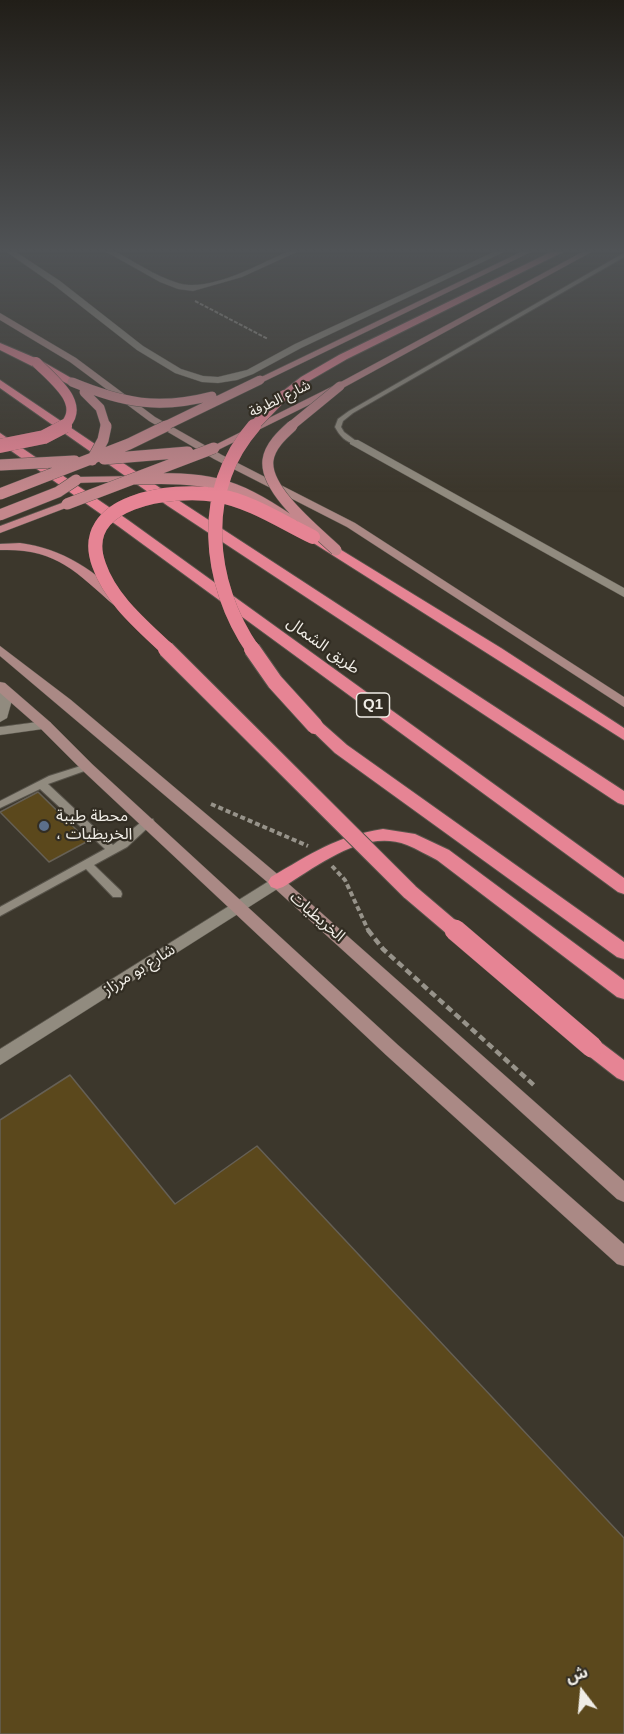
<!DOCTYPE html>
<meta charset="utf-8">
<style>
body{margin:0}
#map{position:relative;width:624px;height:1734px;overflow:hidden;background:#3c372c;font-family:Helvetica,"Noto Sans Arabic",sans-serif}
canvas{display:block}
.north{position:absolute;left:552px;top:1662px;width:60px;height:60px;-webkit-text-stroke:4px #322d23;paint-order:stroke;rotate:344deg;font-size:16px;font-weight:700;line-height:24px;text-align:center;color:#f0ede6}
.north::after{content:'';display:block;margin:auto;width:21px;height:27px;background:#f0ede6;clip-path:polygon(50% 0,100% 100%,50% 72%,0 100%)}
</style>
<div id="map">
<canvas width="624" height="1734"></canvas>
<div class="north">ش</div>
</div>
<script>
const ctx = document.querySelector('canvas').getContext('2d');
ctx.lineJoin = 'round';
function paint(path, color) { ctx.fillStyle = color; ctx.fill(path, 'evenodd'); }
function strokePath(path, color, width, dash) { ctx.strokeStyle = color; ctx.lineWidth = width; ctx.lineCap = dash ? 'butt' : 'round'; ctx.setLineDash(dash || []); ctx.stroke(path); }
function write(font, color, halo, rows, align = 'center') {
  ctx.font = font + ' Helvetica,"Noto Sans Arabic",sans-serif'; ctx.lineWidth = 4.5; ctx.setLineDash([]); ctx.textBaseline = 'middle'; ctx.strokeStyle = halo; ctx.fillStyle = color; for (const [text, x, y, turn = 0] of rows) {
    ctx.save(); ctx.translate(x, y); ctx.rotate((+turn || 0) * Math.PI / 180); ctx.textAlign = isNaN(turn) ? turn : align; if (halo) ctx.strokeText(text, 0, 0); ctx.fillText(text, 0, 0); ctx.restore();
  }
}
const building = new Path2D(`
 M38 792 88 841 49 862 0 812Z
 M70 1075 175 1204 257 1146 624 1538V1734H0V1120Z`);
const pathFar2 = new Path2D(`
 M195 301 268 339`);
const pathFar1 = new Path2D(`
 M211 804 308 846
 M332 866 345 880 369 932`);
const path = new Path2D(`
 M368 930 383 949 536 1087`);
const service = new Path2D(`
 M624 253V257L353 413 343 421 341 427 344 432 356 441V443C347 444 339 435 335 427L338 419 349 411Z
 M87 764 90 765 92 767 90 769 48 784 113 845 145 819H153L154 822 127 847 94 865 121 891 122 894 121 897H113L86 869 0 916V907L105 849 40 789 0 808V801L49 776Z`);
const minor = new Path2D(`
 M4 250H13L60 281 143 346 181 369 203 376 218 377 247 370 295 344 498 250H508L301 348 253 374 237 380 218 383 202 382 175 373 137 350 54 285Z
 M103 250H112C134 261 155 276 178 283 210 293 261 263 291 250H301L242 277 193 291 178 289 160 282Z
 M350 440H358L624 588V597L350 444Z
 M4 686 10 690 12 700 7 718 0 722V687Z
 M45 721 50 722 52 725 50 728 0 735V727Z
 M277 876 282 878 285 882 282 886 0 1065V1049Z`);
const secondary = new Path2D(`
 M0 313 76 358 155 417 222 455 355 523 624 697V707L347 527 214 459 149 421 70 362 0 320Z
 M0 646 71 700 282 878 624 1181V1202L617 1199 272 886 0 656Z
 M0 682 5 683 50 722 92 764 398 1045 624 1244V1266L617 1264 386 1055 82 770 40 728 0 693Z`);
const primary = new Path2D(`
 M525 250H535L263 382 255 380Z
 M586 250H595L343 388 218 450 209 448 337 384Z
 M134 476 138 477V481L76 483 71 480 76 477Z
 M67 501 71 502V506L0 533V526Z
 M20 543C61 548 98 571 125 603L119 607 115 606C75 571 56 548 0 550V544Z`);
const motorway = new Path2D(`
 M555 250H567L347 359 309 381 288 397 284 398 278 395 301 377 339 355Z
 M0 343 40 360 78 382 72 385 68 384 0 350Z
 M0 380 178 500 624 791V805L618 803 168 506 0 388Z
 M0 433 128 520 624 878V894L618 892 118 526 0 443Z
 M320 537 501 648 624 728V740L315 544 313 541Z
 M315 721 321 722 347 745 624 942V959L617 957 335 753 307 726 309 722Z
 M383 829 415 834 449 850 624 980V999L617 997 437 860C427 855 417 849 407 845 364 828 318 866 283 887L277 889 271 887 268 882 271 877C311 854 336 836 383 829Z
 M592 1038 599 1041 624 1060V1081L617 1078 585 1053 582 1047 585 1041Z`);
const primaryBridgeFar1 = new Path2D(`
 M72 382C123 403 158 410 212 396
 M84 392 100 408 106 427
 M163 427 260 380
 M290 427 340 386`);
const primaryBridge = new Path2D(`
 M292 426C282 435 270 446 268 460 264 490 316 531 336 550
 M104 459 188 452
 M92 460 103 440 106 426
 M0 465 75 461
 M134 479C206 477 231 480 291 521
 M0 494 129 444 166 426
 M67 504 214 448
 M0 515 58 492 76 480`);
const motorwayBridgeFar3 = new Path2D(`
 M36 362C52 379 88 404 63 427
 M253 427 284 395`);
const motorwayBridgeFar2 = new Path2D(`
 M0 446 44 437 65 426
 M168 650C142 625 111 600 99 565 75 500 173 488 216 495 251 501 282 522 313 537
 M253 650C207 583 198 490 254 426`);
const motorwayBridgeFar1 = new Path2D(`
 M166 649 410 892 457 932
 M252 649 275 682 315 726`);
const motorwayBridge = new Path2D(`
 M455 930 592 1047`);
const markers = [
 [44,826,6,"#5c6f8a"]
];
const farStreetnames = [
 ["شارع الطرفة",280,399,-26]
];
const shields = [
 [373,705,33]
];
const shieldNames = [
 ["Q1",373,705]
];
const streetNames = [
 ["طريق الشمال",323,646,36],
 ["الخريطيات",317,917,41],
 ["شارع بو مرزاز",139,970,-32]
];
const poiNames = [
 ["محطة طيبة",56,817],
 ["، الخريطيات",56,835]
];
paint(building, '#5b481c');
strokePath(building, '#666055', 1.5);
strokePath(service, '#58544b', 2);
strokePath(minor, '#58544b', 1);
strokePath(secondary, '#58544b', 1);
strokePath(primary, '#58544b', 1);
strokePath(motorway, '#58544b', 2);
strokePath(pathFar2, '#97938a', 2, [4, 1.5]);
strokePath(pathFar1, '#97938a', 4, [5, 3]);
strokePath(path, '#97938a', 4.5, [7, 4]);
paint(service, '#918b7f');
paint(minor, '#918b7f');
paint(secondary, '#aa8985');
paint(primary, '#c4878c');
paint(motorway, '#e68494');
strokePath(primaryBridgeFar1, '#58544b', 10, []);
strokePath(primaryBridge, '#58544b', 12, []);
strokePath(motorwayBridgeFar3, '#58544b', 11, []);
strokePath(motorwayBridgeFar2, '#58544b', 14, []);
strokePath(motorwayBridgeFar1, '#58544b', 18, []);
strokePath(motorwayBridge, '#58544b', 22, []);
strokePath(primaryBridgeFar1, '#c4878c', 9);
strokePath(primaryBridge, '#c4878c', 11);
strokePath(motorwayBridgeFar3, '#e68494', 10);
strokePath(motorwayBridgeFar2, '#e68494', 14);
strokePath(motorwayBridgeFar1, '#e68494', 16);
strokePath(motorwayBridge, '#e68494', 21);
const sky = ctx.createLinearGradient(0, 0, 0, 492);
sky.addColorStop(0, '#211e18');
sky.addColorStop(0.51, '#505356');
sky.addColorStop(1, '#50535600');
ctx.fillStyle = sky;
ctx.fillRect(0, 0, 624, 492);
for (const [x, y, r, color] of markers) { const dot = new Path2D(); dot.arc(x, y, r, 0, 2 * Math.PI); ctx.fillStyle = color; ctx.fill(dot); strokePath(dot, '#322d23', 2); }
write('14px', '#f0ede6', '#322d23', farStreetnames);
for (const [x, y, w] of shields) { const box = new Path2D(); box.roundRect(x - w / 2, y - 12, w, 24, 4.5); ctx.fillStyle = '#322d23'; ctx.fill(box); strokePath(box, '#f0ede6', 1.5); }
write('bold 15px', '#f0ede6', null, shieldNames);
write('16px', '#f0ede6', '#322d23', streetNames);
write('16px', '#f0ede6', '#322d23', poiNames, 'left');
</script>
